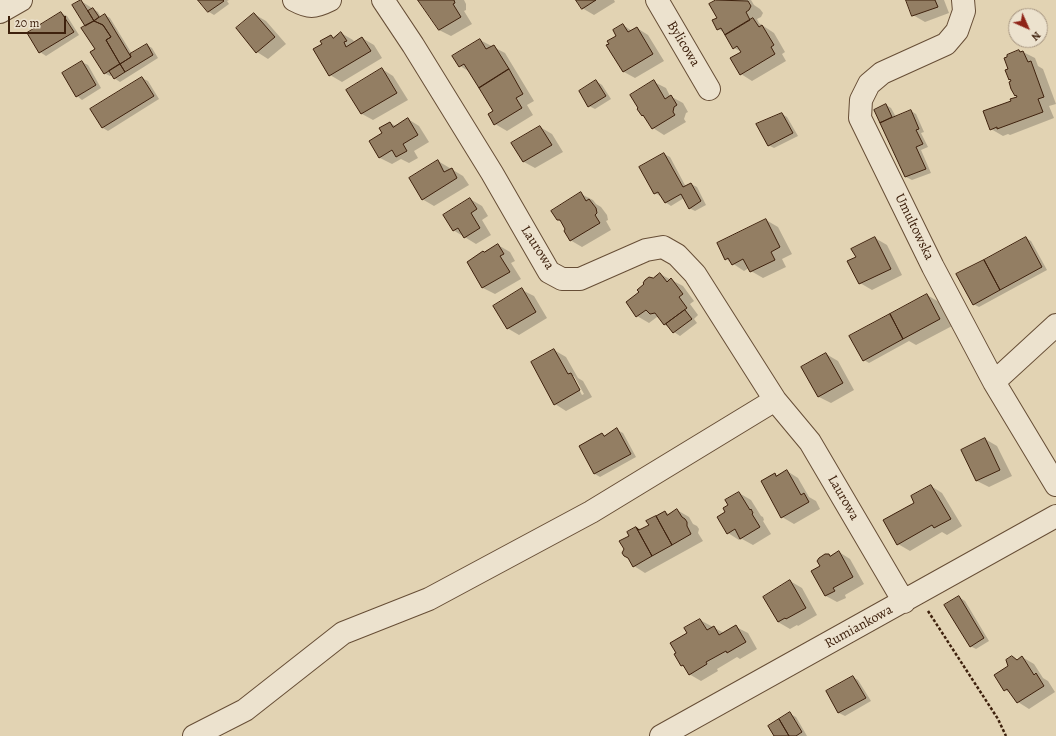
<!DOCTYPE html>
<style>
body{margin:0}
#map{position:relative;width:1056px;height:736px;overflow:hidden;background:#e2d3b3;font-family:Alegreya,serif}
canvas{display:block}
.north{position:absolute;left:1008px;top:8px;width:40px;height:40px;box-sizing:border-box;background:#ece2ce;border:1px solid #a69581;border-radius:50%;rotate:135deg;font-size:11px;font-weight:700;line-height:16px;text-align:center;color:#3e210d}
.north::after{content:'';display:block;margin:auto;width:14px;height:18px;background:#8f2418;clip-path:polygon(50% 0,100% 100%,50% 72%,0 100%)}
.scale{position:absolute;left:8px;top:16px;width:58px;height:18px;box-sizing:border-box;border:2px solid #3e210d;border-top:0;padding-left:5px;font-size:12px;line-height:14px;white-space:nowrap;color:#3e210d;-webkit-text-stroke:3px #ece2ce;paint-order:stroke}
</style>
<div id="map">
<canvas width="1056" height="736"></canvas>
<div class="north">N</div>
<div class="scale">20 m</div>
</div>
<script>
const ctx = document.querySelector('canvas').getContext('2d');
ctx.lineJoin = 'round';
function paint(path, color) { ctx.fillStyle = color; ctx.fill(path, 'evenodd'); }
function strokePath(path, color, width, dash) { ctx.strokeStyle = color; ctx.lineWidth = width; ctx.lineCap = dash ? 'butt' : 'round'; ctx.setLineDash(dash || []); ctx.stroke(path); }
function write(font, color, halo, rows, align = 'center') {
  ctx.font = font + ' Alegreya,serif'; ctx.lineWidth = 3; ctx.setLineDash([]); ctx.textBaseline = 'middle'; ctx.strokeStyle = halo; ctx.fillStyle = color; for (const [text, x, y, turn = 0] of rows) {
    ctx.save(); ctx.translate(x, y); ctx.rotate((+turn || 0) * Math.PI / 180); ctx.textAlign = isNaN(turn) ? turn : align; if (halo) ctx.strokeText(text, 0, 0); ctx.fillText(text, 0, 0); ctx.restore();
  }
}
const shadow = new Path2D(`
 M199 0H229L227 1 229 4 214 15 209 12Z
 M420 0H464L466 4V10L464 11 472 24 451 36 439 30Z
 M577 0H614L615 2 594 15 582 8Z
 M718 0H751L754 5 760 9 763 13 761 17 757 19 759 23 774 33 785 52 782 54 786 61 752 81 741 74 742 52 734 48 725 33 718 29V18L710 5Z
 M907 0H944L949 13 925 22 913 15Z
 M81 1 98 12 101 17 105 15 110 18 132 54 147 45 152 48 158 58 120 82 114 78 112 75 110 76 104 73 87 26Z
 M61 13 67 16 79 35 46 56 40 52Z
 M254 14 266 21 286 44 268 59 257 52Z
 M623 25 632 31 637 28 648 35 664 61 635 78 624 72 610 44 618 36Z
 M341 33 353 40 355 43 362 38 374 45 382 58 342 82 330 75 324 44 331 36 334 38Z
 M480 40 505 53 534 101 527 105 533 115 507 131 495 124 494 111 470 72 460 66Z
 M1019 51 1023 52 1035 58 1038 66 1043 69 1056 104 1049 106 1054 118 1010 135 1008 134 1003 136 991 129 1012 101 1019 97 1015 95 1013 81 1009 79 1010 70Z
 M82 62 88 65 101 88 82 100 77 96Z
 M382 69 393 76 408 100 373 120 362 114 347 90Z
 M142 78 148 81 159 99 108 131 103 128Z
 M596 81 602 85 611 99 595 109 589 106Z
 M654 82 666 88 670 96 683 103 688 112 686 113 684 119 686 122 664 135 653 128 646 117 642 115Z
 M886 105 891 108 896 117 911 111 916 114 924 132 921 133 928 147 921 150 931 173 912 180 906 177 875 110Z
 M782 114 787 117 798 136 774 148 768 145Z
 M408 119 419 126 429 142 414 151 418 158 409 163 401 159 392 164 380 158 370 141 383 134 390 123 396 126Z
 M540 127 552 134 563 152 535 168 524 162Z
 M664 154 670 157 686 187 691 184 697 187 706 205 695 211 689 208 684 198 671 206 665 202 662 196H660L655 193Z
 M438 161 463 176 469 185 434 206 422 199Z
 M581 194 593 200 596 204 601 207 607 215 608 220 606 221 611 230 582 247 570 240 563 222 558 220Z
 M470 199 482 206 488 216 482 220 491 235 476 244 453 230Z
 M766 220 778 227 792 254 782 259 786 267 763 278 751 271 749 268 744 271 726 259Z
 M875 238 887 245 902 275 872 290 860 283 857 258Z
 M1026 238 1031 241 1047 270 979 307 973 304Z
 M498 245 510 252 515 261 511 263 521 279 495 294 483 288 468 263 476 256Z
 M660 274 683 286 694 301 690 304 698 315 694 319 697 323 680 336 674 332 671 328 665 325 661 319 657 317 649 323 637 316 654 279Z
 M522 290 534 296 547 318 519 335 507 328Z
 M927 295 939 302 952 326 916 345 909 341 869 363 864 360Z
 M554 350 566 357 578 378 583 381 592 397 566 411 555 404ZM572 376H574L584 394 582 395Z
 M826 354 838 361 854 390 831 403 819 397 803 367Z
 M617 430 623 433 636 457 600 477 595 474 581 446 602 434 606 436Z
 M985 439 997 446 1012 476 989 487 977 481 962 451Z
 M787 471 798 478 809 497 816 501 820 509 794 524 782 517 775 474 778 476Z
 M931 486 942 493 962 526 947 535 942 532 910 551 898 544Z
 M739 493 751 500 761 516 763 517 764 520 763 521 771 534 753 545 742 539 739 540 728 533 726 512Z
 M677 510 689 517 693 524 697 526 699 529 698 533 703 541 645 573 634 566 631 536 628 532 637 527 642 530 650 525 665 512 669 514Z
 M839 552 850 559 864 584 845 595 846 598 837 602 826 596 821 566 829 555 831 556Z
 M790 581 802 588 817 615 798 626 797 625 790 629 778 622 764 597Z
 M959 597 965 601 989 641 976 649 970 646Z
 M700 620 724 633 736 627 748 633 757 649 740 659 737 657 717 669 718 671 701 681 689 674 686 668 682 666 677 653 689 634Z
 M1022 657 1034 664 1043 678 1048 681 1055 692 1029 709 1018 702 1012 694 1005 690 1009 666Z
 M853 677 858 680 871 701 845 716 839 713 827 692Z
 M790 714 796 717 807 736H775Z`);
const building = new Path2D(`
 M81 0 94 21 85 26 72 5Z
 M198 0H223L224 1 208 12Z
 M418 0H454L455 3 453 4 461 17 439 30Z
 M576 0H596L582 9Z
 M716 0 748 1 751 6 749 10 746 12 750 20 725 35 721 28 717 30 712 20 717 18 709 4Z
 M906 0H935L938 7 912 16Z
 M93 8 99 17 94 21 88 11Z
 M61 12 74 32 39 53 27 33Z
 M254 13 275 37 256 53 236 28Z
 M105 14 131 57 120 64 106 40 111 37 103 25 94 21Z
 M753 18 759 27 762 25 774 45 771 47 775 54 740 75 730 58 741 52 737 46 733 49 725 35Z
 M94 21 103 25 111 37 106 40 120 64 104 74 90 52 95 49 81 28Z
 M623 24 628 32 637 27 653 54 623 72 606 45 609 44 607 41 616 36 613 30Z
 M341 32 347 41 344 42 346 47 362 37 371 51 329 76 313 49 322 44 320 41 331 35 333 38Z
 M480 39 486 49 494 45 509 69 479 88 464 64 459 67 452 56Z
 M147 44 153 55 125 72 120 64 131 57 130 54Z
 M1019 50 1020 52 1023 51 1028 62 1031 61 1044 97 1038 99 1043 112 997 129V127L990 130 983 111 1011 101 1010 99 1017 97 1016 95 1015 96 1011 89 1009 82 1011 81 1010 79 1009 80 1005 70 1008 69 1004 58 1007 57V55Z
 M82 61 96 85 76 97 62 73Z
 M120 64 125 72 114 79 109 71Z
 M382 68 397 93 361 114 346 90Z
 M509 69 523 94 516 98 522 108 494 125 488 114 493 111 479 88Z
 M142 77 154 96 102 128 90 109Z
 M596 80 606 96 588 107 579 91Z
 M654 80 665 99 671 95 677 105 674 107 673 112 675 115 652 129 643 115 642 116 637 109 638 108 630 95Z
 M886 104 892 117 880 123 874 110Z
 M911 110 919 129 916 130 923 144 916 147 926 169 905 177 880 123Z
 M782 113 793 133 768 146 756 124Z
 M408 118 418 135 403 144 407 151 396 157 392 150 379 158 369 141 382 133 379 128 390 122 393 127Z
 M540 126 552 145 523 162 511 143Z
 M664 153 683 187 691 183 701 201 689 209 681 194 665 203 658 192 654 194 639 167Z
 M438 160 444 172 452 168 457 178 422 200 409 178Z
 M581 192 586 201 589 199 596 208 597 213 595 215 600 223 570 241 564 231 565 229 560 220H557L551 211Z
 M470 198 477 209 471 213 480 228 464 238 458 228 453 231 443 215Z
 M766 219 780 247 771 252 775 260 750 272 743 259 732 265 728 258 725 260 717 243Z
 M875 237 891 269 859 284 847 261 856 257 851 249Z
 M1026 237 1042 267 1000 290 984 260Z
 M498 244 504 254 500 256 510 272 482 288 467 262 483 251 484 252Z
 M984 260 1000 290 973 305 956 274Z
 M660 273 667 282 671 278 683 294 679 297 687 308 664 325 655 313 650 314 646 310 636 317 626 302 639 292 637 290 644 284 643 283 645 280 649 277 653 278Z
 M522 288 536 312 507 329 493 306Z
 M927 294 940 319 903 339 890 314Z
 M685 310 692 319 673 333 666 324Z
 M890 314 903 339 863 361 849 336Z
 M554 349 568 374 571 373 580 390 554 405 531 362Z
 M826 353 843 383 818 397 801 367Z
 M617 428 631 454 594 474 579 446 602 433 604 436Z
 M985 438 1000 470 976 481 961 450Z
 M787 470 801 495 804 493 809 502 781 518 761 481 775 473 776 476Z
 M931 485 951 519 934 528 932 525 897 545 883 520 914 503 911 496Z
 M739 492 750 510 751 509 753 513 752 514 760 527 740 539 735 529 727 534 717 517 725 512 723 508 728 505 725 500Z
 M677 509 682 517 685 519 687 522V526L691 534 672 545 656 516 665 511 667 515Z
 M656 516 672 545 652 556 636 527 639 530 649 525 646 521Z
 M636 527 652 556 633 567 628 558 624 556 622 553 624 549 619 541 629 536 627 532Z
 M839 551 853 577 833 588 835 591 825 596 811 571 820 566 817 561 819 558 825 554H829L830 556Z
 M790 580 806 608 786 619 785 618 778 622 763 597Z
 M959 596 984 638 970 647 944 605Z
 M700 619 707 630 714 626 719 635 736 625 746 642 727 653 726 651 706 662 707 664 689 675 683 665 681 666 674 654 676 653 670 643 687 633 684 628Z
 M1012 656 1017 660 1022 656 1034 675 1036 673 1044 686 1017 703 1007 689 1004 691 994 675 1008 666 1006 660Z
 M853 676 866 698 838 713 826 691Z
 M790 712 802 732 796 736H789L779 719Z
 M779 719 789 736H774L768 726Z`);
const path = new Path2D(`
 M928 611 998 719 1006 736`);
const minor = new Path2D(`
 M294 0C309 8 314 8 330 0
 M383 0 413 45 492 173 549 272 562 279H580L646 250 663 247 677 255 695 274 775 400
 M657 0 709 89
 M963 0 964 11 957 31 946 44 882 73 869 84 861 100 860 118 933 267 994 382 1056 485
 M0 12 21 0
 M994 382 1056 325
 M194 736 245 710 343 633 429 599 591 512 775 400 810 442 904 602
 M661 736 1056 516`);
const streetNames = [
 ["Bylicowa",683,44,59],
 ["Umultowska",914,227,64],
 ["Laurowa",537,248,57],
 ["Laurowa",843,498,60],
 ["Rumiankowa",859,627,-29]
];
paint(shadow, '#0003');
paint(building, '#937e63');
strokePath(building, '#3e210d', 1);
strokePath(minor, '#674e36', 24);
strokePath(path, '#3e210d', 2.5, [3, 2]);
strokePath(minor, '#ece2ce', 22);
write('14px', '#3e210d', '#ece2ce', streetNames);
</script>
